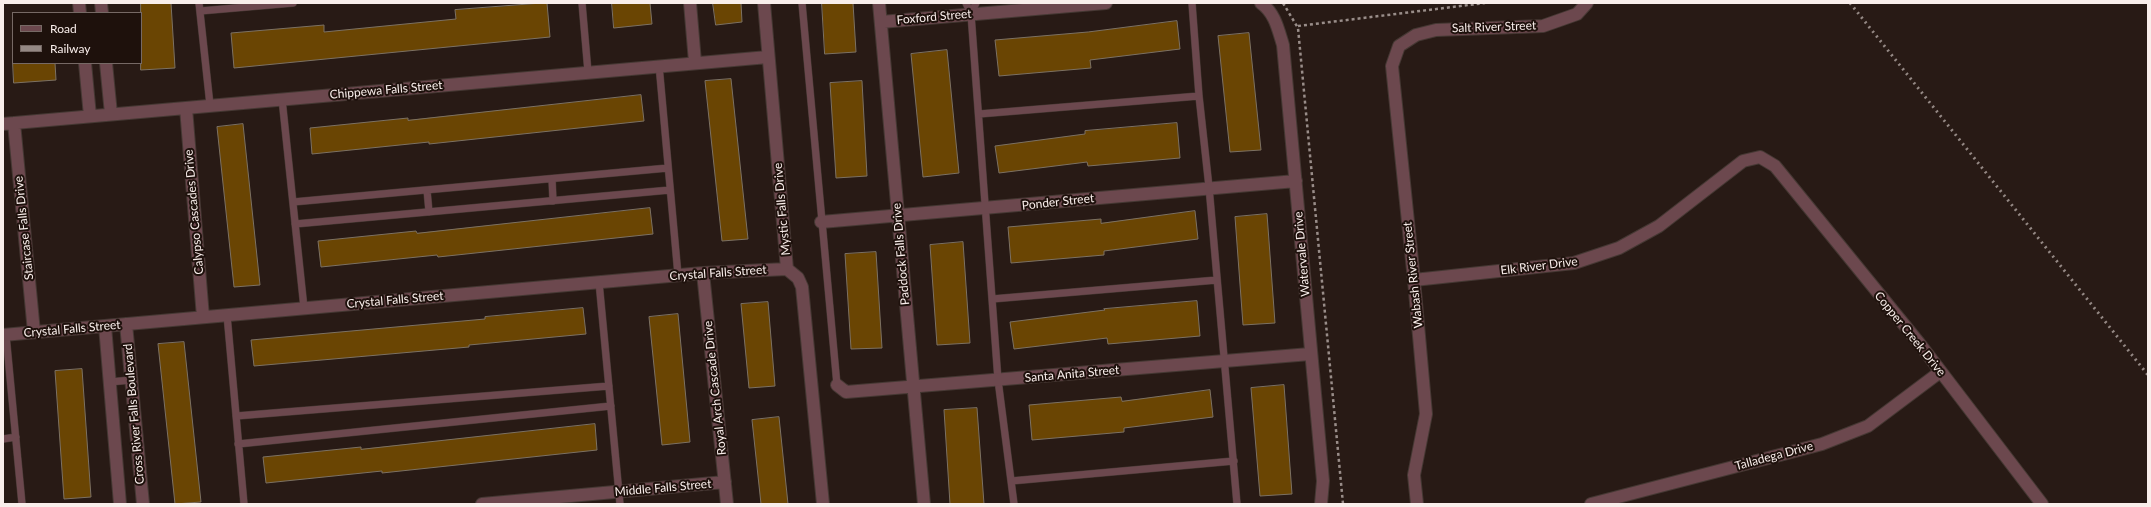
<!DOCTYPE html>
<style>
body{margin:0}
#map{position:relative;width:2151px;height:507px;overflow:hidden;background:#281a15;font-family:Lato,sans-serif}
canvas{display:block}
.frame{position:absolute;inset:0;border:4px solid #f9eeeb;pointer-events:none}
.legend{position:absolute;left:12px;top:12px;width:130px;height:52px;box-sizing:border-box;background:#1e110c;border:1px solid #766965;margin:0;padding:5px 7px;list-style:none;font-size:12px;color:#f9eeeb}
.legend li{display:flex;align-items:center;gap:8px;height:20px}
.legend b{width:20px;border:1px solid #766965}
</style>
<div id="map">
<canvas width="2151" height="507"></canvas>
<div class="frame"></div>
<ul class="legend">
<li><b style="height:5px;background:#6c484e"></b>Road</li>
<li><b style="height:5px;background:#948884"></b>Railway</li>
</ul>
</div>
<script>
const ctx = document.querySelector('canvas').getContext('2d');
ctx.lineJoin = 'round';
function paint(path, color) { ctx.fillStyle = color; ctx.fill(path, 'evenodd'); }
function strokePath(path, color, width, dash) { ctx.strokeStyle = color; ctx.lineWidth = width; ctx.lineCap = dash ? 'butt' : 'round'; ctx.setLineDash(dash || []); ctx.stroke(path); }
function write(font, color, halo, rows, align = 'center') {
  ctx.font = font + ' Lato,sans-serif'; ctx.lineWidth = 4; ctx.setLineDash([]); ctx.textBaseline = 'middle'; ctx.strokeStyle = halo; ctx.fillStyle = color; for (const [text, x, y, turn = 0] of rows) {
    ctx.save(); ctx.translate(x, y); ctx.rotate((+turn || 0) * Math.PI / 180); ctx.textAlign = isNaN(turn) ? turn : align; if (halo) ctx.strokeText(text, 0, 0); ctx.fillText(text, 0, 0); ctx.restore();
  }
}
const building = new Path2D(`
 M141 3H171L175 68 141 70Z
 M547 3 550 37 234 68 231 33 324 25V32L456 19 455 10Z
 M612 3H650L652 24 614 28Z
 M713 3H741L742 22 716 25Z
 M822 3H853L856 52 825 54Z
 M1177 21 1180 49 1090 60 1091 68 999 76 995 40 1088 32Z
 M1249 33 1261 150 1230 152 1218 36Z
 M947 50 959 173 923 177 911 54Z
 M13 63H55L56 80 14 83Z
 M731 79 748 239 722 241 705 81Z
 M862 81 867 176 836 178 830 83Z
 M641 95 644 121 429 144V142L312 154 310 128 408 118V120Z
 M1177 123 1180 158 1088 166 1087 162 999 173 995 146 1085 134V131Z
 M243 124 260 285 234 287 217 127Z
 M650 208 653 234 438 257 437 255 321 267 318 241 416 231 417 233Z
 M1195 211 1198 239 1104 251V255L1011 263 1008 227 1101 219V223Z
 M1267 214 1275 323 1243 325 1235 217Z
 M963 242 970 343 937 345 930 245Z
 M876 252 882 348 851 349 845 254Z
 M1197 301 1200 336 1108 344 1107 338 1014 349 1010 322 1105 310 1104 309Z
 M768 302 775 386 749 388 741 304Z
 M583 308 586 334 469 345V347L254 366 251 340 485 319V317Z
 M678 314 690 442 662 445 649 317Z
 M184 342 201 502 175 504 158 344Z
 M82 369 91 497 64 499 55 371Z
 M1284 385 1292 494 1260 496 1251 388Z
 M1210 390 1213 417 1124 428V432L1032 440 1029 405 1121 397 1122 401Z
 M977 408 984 504H950L944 410Z
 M779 417 788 504H761L752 420Z
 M595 424 597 450 382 473V471L266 483 263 457 361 447V449Z`);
const path = new Path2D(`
 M1283 3 1298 28 1343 504
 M1298 26 1485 3`);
const service = new Path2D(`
 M199 3 210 105
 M582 3 588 72
 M802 3 837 385
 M966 3 971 14 998 380 1014 504
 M200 11 293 3
 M971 14 976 3
 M659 65 678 275
 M1199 96 1209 187 1237 504
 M282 99 304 308
 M979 114 1199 96 1192 3
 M552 179 553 201
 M427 190 429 212
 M293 202 668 168
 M295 224 670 190
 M599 282 620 504
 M992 299 1217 280
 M227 315 244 504
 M6 335 22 504
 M110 382 131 380
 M236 416 609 386
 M3 439 16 437
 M238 444 611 406
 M1011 481 1234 461`);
const minor = new Path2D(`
 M79 3 80 13
 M101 3 102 13
 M690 3 695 62
 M764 3 787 269 798 278 802 287 823 504
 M879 3 924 504
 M1261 3C1275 13 1278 29 1283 45L1323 481 1321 504
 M881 22 1106 3
 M85 63 90 116
 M106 63 111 114
 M186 108 203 317
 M14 123 34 332
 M3 124 768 57
 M821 222 1296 181
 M703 273 727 504
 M1414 280 1574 263 1619 248 1659 226 1743 161 1760 157 1775 166 1919 343 2042 504
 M126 324 143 504
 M105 326 120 504
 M3 335 703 273 787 269
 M837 385 846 392 1310 354
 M482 504 725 482
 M1417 504 1414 475 1426 414 1414 280 1392 66 1399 46 1416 35 1436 30 1543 26 1577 14 1587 3
 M1591 504 1822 444 1868 426 1940 372`);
const rail = new Path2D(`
 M1850 3 2148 375`);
const streetNames = [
 ["Foxford Street",934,17,-5],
 ["Salt River Street",1494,27,-2],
 ["Chippewa Falls Street",386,90,-5],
 ["Ponder Street",1058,202,-6],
 ["Mystic Falls Drive",782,209,-95],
 ["Calypso Cascades Drive",194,212,-95],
 ["Staircase Falls Drive",24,228,-96],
 ["Paddock Falls Drive",901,254,-95],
 ["Watervale Drive",1302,254,-95],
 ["Elk River Drive",1539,266,-7],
 ["Crystal Falls Street",718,273,-4],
 ["Wabash River Street",1413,275,-96],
 ["Crystal Falls Street",395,300,-5],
 ["Crystal Falls Street",72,329,-5],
 ["Copper Creek Drive",1910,334,51],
 ["Santa Anita Street",1072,374,-5],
 ["Royal Arch Cascade Drive",715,388,-96],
 ["Cross River Falls Boulevard",134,414,-95],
 ["Talladega Drive",1774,456,-15],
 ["Middle Falls Street",663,488,-5]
];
paint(building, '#6a4503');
strokePath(building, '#7c7163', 1);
strokePath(service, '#453833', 8);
strokePath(minor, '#453833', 14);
strokePath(path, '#998d89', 2.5, [3, 3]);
strokePath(service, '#6c484e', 7);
strokePath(minor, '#6c484e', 12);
strokePath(rail, '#948884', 3, [2, 4]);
write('12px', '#f9eeeb', '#1e110c', streetNames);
</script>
